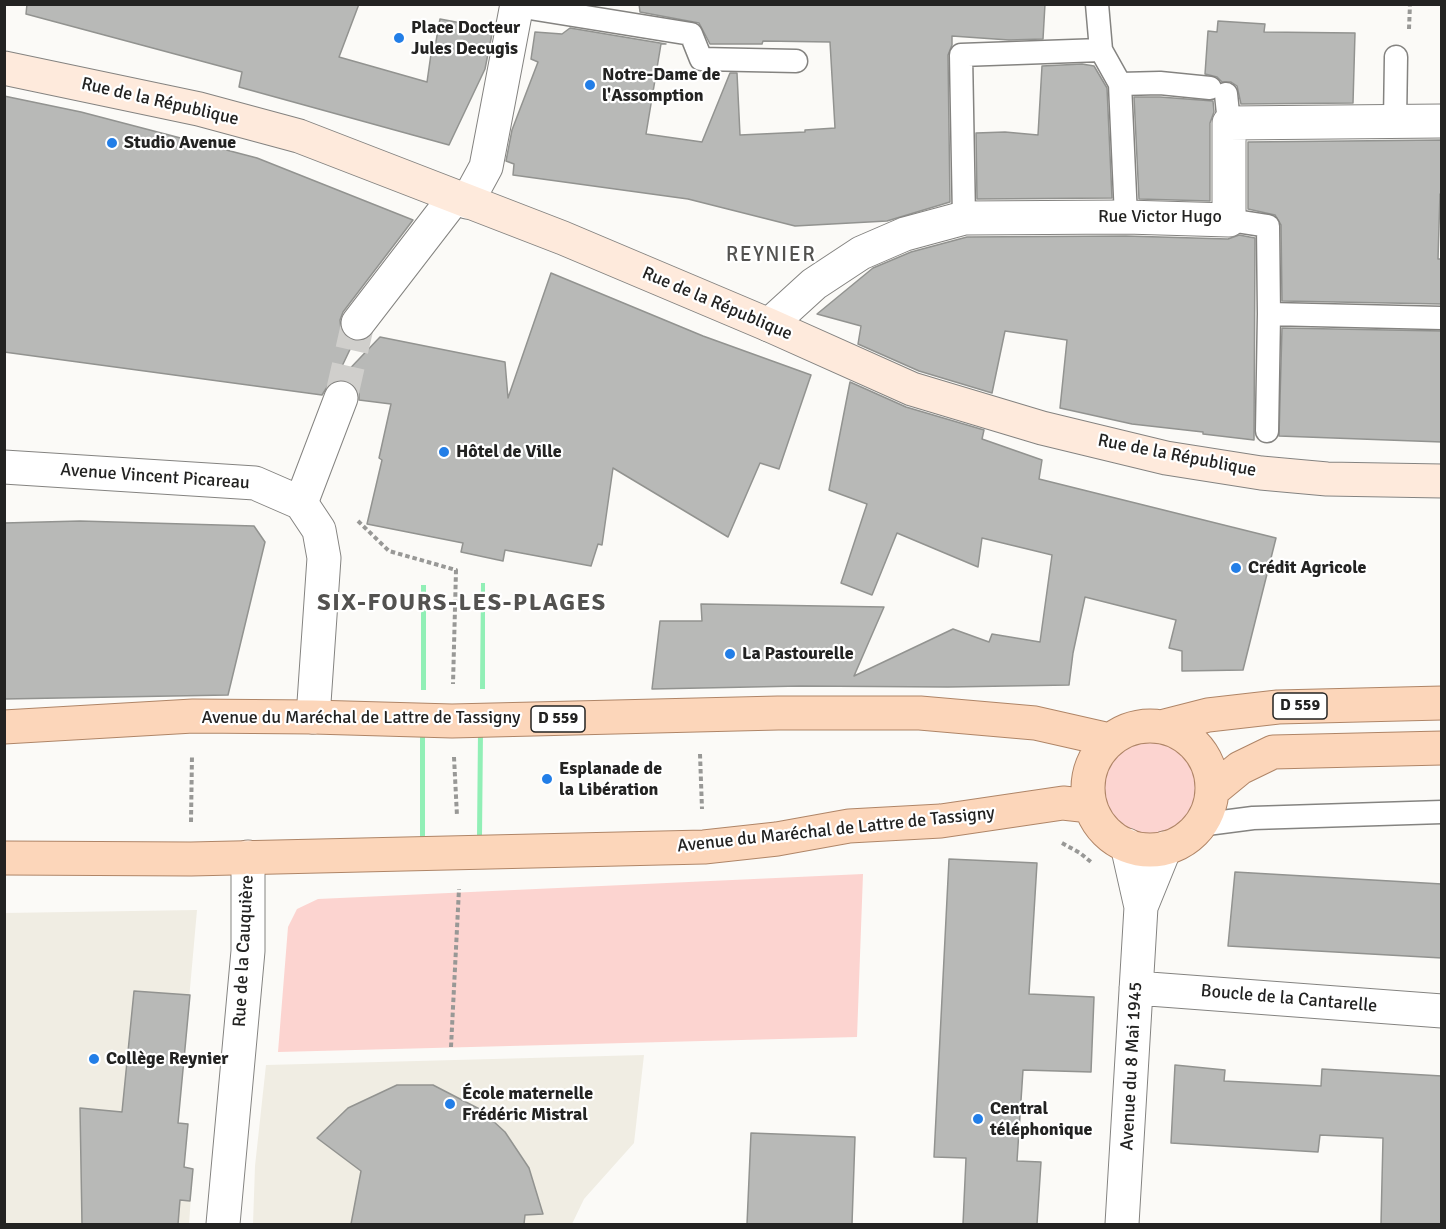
<!DOCTYPE html>
<meta charset="utf-8">
<style>
body{margin:0}
#map{position:relative;width:1446px;height:1229px;overflow:hidden;background:#fbfaf7;font-family:Signika,sans-serif}
canvas{display:block}
.frame{position:absolute;inset:0;border:6px solid #232322;pointer-events:none}
</style>
<div id="map">
<canvas width="1446" height="1229"></canvas>
<div class="frame"></div>
</div>
<script>
const ctx = document.querySelector('canvas').getContext('2d');
ctx.lineJoin = 'round';
function paint(path, color) { ctx.fillStyle = color; ctx.fill(path, 'evenodd'); }
function strokePath(path, color, width, dash) { ctx.strokeStyle = color; ctx.lineWidth = width; ctx.lineCap = dash ? 'butt' : 'round'; ctx.setLineDash(dash || []); ctx.stroke(path); }
function write(font, color, halo, rows, align = 'center') {
  ctx.font = font + ' Signika,sans-serif'; ctx.lineWidth = 4.5; ctx.setLineDash([]); ctx.textBaseline = 'middle'; ctx.strokeStyle = halo; ctx.fillStyle = color; for (const [text, x, y, turn = 0] of rows) {
    ctx.save(); ctx.translate(x, y); ctx.rotate((+turn || 0) * Math.PI / 180); ctx.textAlign = isNaN(turn) ? turn : align; if (halo) ctx.strokeText(text, 0, 0); ctx.fillText(text, 0, 0); ctx.restore();
  }
}
const built = new Path2D(`
 M197 910 178 1123 184 1167 193 1169 189 1224H5L4 913Z
 M644 1055 634 1143 584 1199 572 1224H253L255 1166 266 1065Z`);
const green = new Path2D(`
 M1088 788a62 62 0 1 1 124 0a62 62 0 1 1-124 0Z
 M863 874 857 1037 278 1052 288 927 297 909 318 899Z`);
const water = new Path2D(`
 M481 583H485V689H480Z
 M421 585H426V690H421Z
 M478 731H483L482 837H477Z
 M420 734H425V839H420Z`);
const building = new Path2D(`
 M27 4H359L339 57 427 82 432 47H435L440 19 493 29 485 69 449 145 239 87 242 72 26 14Z
 M639 4H1045L1043 39 1009 40 952 36V45L948 55 950 202 887 221 795 226 688 199 513 175 514 164 506 161 512 130 538 62 531 59 535 32 562 34 570 28 666 44H661L646 134 702 142 730 73H737L740 135 805 132V130L835 128 830 42 763 41 762 44H710L699 23 640 12Z
 M1218 21 1265 24 1264 32 1355 33 1353 103 1241 104 1237 86 1231 82H1222L1217 77 1205 74 1208 31 1217 32Z
 M1082 64 1094 66 1107 88 1112 198 977 199 976 133 1005 132 1038 135 1042 66Z
 M4 96 81 112 257 158 413 220 343 312 340 320 341 330 346 337 354 341 335 381 329 384 322 395 4 352Z
 M1134 97H1160L1213 101 1214 112 1210 123V201L1139 199Z
 M1442 140V194H1440L1438 259H1442V304L1282 301 1281 225 1275 215 1248 209V142Z
 M1239 235 1255 238 1254 440 1203 434V432L1132 424 1060 408 1067 340 1005 331 992 393 919 371 858 344 861 326 817 314 873 268 911 252 967 237 1126 236 1228 239Z
 M551 273 703 336 811 375 779 469 760 463 728 537 613 468 602 545 598 544 591 566 505 550 503 561 461 552 463 543 367 524 382 460 379 458 391 404 359 400V394L355 386 348 381 339 380 380 337 505 362 508 398Z
 M1282 328 1442 331V442L1279 436Z
 M850 382 906 407 984 430 982 439 1042 460 1039 479 1276 538 1243 670 1182 671V651L1169 648 1176 620 1085 597 1073 653 1069 685 948 687 801 686 652 689 660 621H702L701 604 884 607 854 676 953 629 989 642 992 634 1040 642 1052 555 982 538 978 567 897 533 872 595 841 583 867 504 829 490Z
 M80 521 254 526 265 542 228 695 4 699V523Z
 M949 859 1037 863 1029 994 1094 997 1091 1072 1023 1070 1017 1161 1041 1162 1037 1224H963L966 1158 934 1157Z
 M1235 872 1442 884V958L1228 946Z
 M134 991 190 995 178 1123 188 1124 184 1167 193 1169 190 1201 180 1200 178 1224H82L80 1108 122 1112Z
 M1175 1065 1225 1070 1224 1081 1321 1086 1322 1069 1442 1076V1224H1381L1383 1138 1320 1135 1318 1152 1171 1143Z
 M397 1085H433L493 1116 492 1120 505 1132 529 1168 543 1214 525 1215 524 1224H351L361 1171 317 1138 348 1108Z
 M751 1133 855 1137 852 1224H747Z`);
const pedestrianTunnel = new Path2D(`
 M341 398 358 323`);
const path = new Path2D(`
 M1409 29 1410 4
 M358 521 389 551 456 570 453 684
 M700 754 702 809
 M454 757 457 816
 M191 822 192 755
 M1062 843 1080 853 1091 862
 M451 1047 459 889`);
const service = new Path2D(`
 M1097 4 1101 50 1120 84 1126 217
 M517 6 691 34 701 59 796 61
 M1120 84 1160 83 1210 88
 M1226 94 1229 123
 M1395 122 1396 57
 M964 218 961 55 1101 50
 M1229 220 1268 226 1269 314 1267 431
 M1269 314 1442 318
 M1199 825 1253 818 1442 812`);
const pedestrian = new Path2D(`
 M358 323 455 197
 M301 503 341 398`);
const minor = new Path2D(`
 M769 325 814 284 861 253 905 234 964 218 1126 217 1229 220V123L1442 121
 M4 467 255 483 301 503 319 530 324 558 313 717
 M1141 907 1165 848
 M1136 988 1442 1011
 M223 1224 248 951V857
 M1122 1224 1141 907 1127 845`);
const tertiary = new Path2D(`
 M467 202 486 167 517 4`);
const secondary = new Path2D(`
 M4 68 199 109 299 136 563 238 769 325 912 389 1042 428 1166 458 1261 473 1327 479 1442 481`);
const primary = new Path2D(`
 M1088 788a62 62 0 1 1 124 0a62 62 0 1 1-124 0Z
 M4 727 193 716 313 717 452 721 778 713H920L1035 723 1110 740
 M1161 727 1208 715 1278 707 1442 703
 M1212 791 1240 768 1273 752 1442 748
 M4 858 191 859 704 847 777 839 849 826 941 821 1063 803 1090 806`);
const markers = [
 [399,38,6,"#227ee7"],
 [590,85,6,"#227ee7"],
 [112,143,6,"#227ee7"],
 [444,452,6,"#227ee7"],
 [1236,568,6,"#227ee7"],
 [730,654,6,"#227ee7"],
 [547,779,6,"#227ee7"],
 [94,1059,6,"#227ee7"],
 [450,1104,6,"#227ee7"],
 [978,1119,6,"#227ee7"]
];
const shields = [
 [1300,706,54],
 [558,719,54]
];
const shieldNames = [
 ["D 559",1300,706],
 ["D 559",558,719]
];
const poiNames = [
 ["Place Docteur",411,28],
 ["Jules Decugis",411,49],
 ["Notre-Dame de",602,75],
 ["l'Assomption",602,96],
 ["Studio Avenue",124,143],
 ["Hôtel de Ville",456,452],
 ["Crédit Agricole",1248,568],
 ["La Pastourelle",742,654],
 ["Esplanade de",559,769],
 ["la Libération",559,790],
 ["Collège Reynier",106,1059],
 ["École maternelle",462,1094],
 ["Frédéric Mistral",462,1115],
 ["Central",990,1109],
 ["téléphonique",990,1130]
];
const streetNames = [
 ["Rue de la République",160,102,13],
 ["Rue Victor Hugo",1160,217],
 ["Rue de la République",717,304,23],
 ["Rue de la République",1177,456,11],
 ["Avenue Vincent Picareau",155,477,4],
 ["Avenue du Maréchal de Lattre de Tassigny",361,718],
 ["Avenue du Maréchal de Lattre de Tassigny",836,830,-6],
 ["Rue de la Cauquière",244,951,-87],
 ["Boucle de la Cantarelle",1289,999,5],
 ["Avenue du 8 Mai 1945",1132,1066,-87]
];
const quarterNames = [
 ["REYNIER",771,255]
];
const districtNames = [
 ["SIX-FOURS-LES-PLAGES",462,604]
];
paint(built, '#f0ede3');
paint(green, '#fcd4d0');
paint(water, '#91efb6');
paint(building, '#b8b9b7');
strokePath(building, '#929390', 1.5);
strokePath(pedestrianTunnel, '#d0cfcc', 33, [33, 16]);
strokePath(service, '#848380', 25);
strokePath(pedestrian, '#848380', 35);
strokePath(minor, '#848380', 35);
strokePath(tertiary, '#848380', 35);
strokePath(secondary, '#848380', 35);
strokePath(primary, '#af8567', 35);
strokePath(path, '#989896', 4, [4.5, 3]);
strokePath(service, '#fff', 22);
strokePath(pedestrian, '#fff', 33);
strokePath(minor, '#fff', 33);
strokePath(tertiary, '#fff', 33);
strokePath(secondary, '#feeadc', 33);
strokePath(primary, '#fcd6ba', 33);
for (const [x, y, r, color] of markers) { const dot = new Path2D(); dot.arc(x, y, r, 0, 2 * Math.PI); ctx.fillStyle = color; ctx.fill(dot); strokePath(dot, '#fff', 2); }
for (const [x, y, w] of shields) { const box = new Path2D(); box.roundRect(x - w / 2, y - 13, w, 26, 4.5); ctx.fillStyle = '#fff'; ctx.fill(box); strokePath(box, '#232322', 1.5); }
write('bold 16px', '#232322', null, shieldNames);
write('bold 18px', '#232322', '#fff', poiNames, 'left');
write('18px', '#232322', '#fff', streetNames);
ctx.letterSpacing = '1.5px';
write('21px', '#535250', '#fff', quarterNames);
ctx.letterSpacing = '0px';
ctx.letterSpacing = '1.5px';
write('bold 24px', '#535250', '#fff', districtNames);
ctx.letterSpacing = '0px';
</script>
